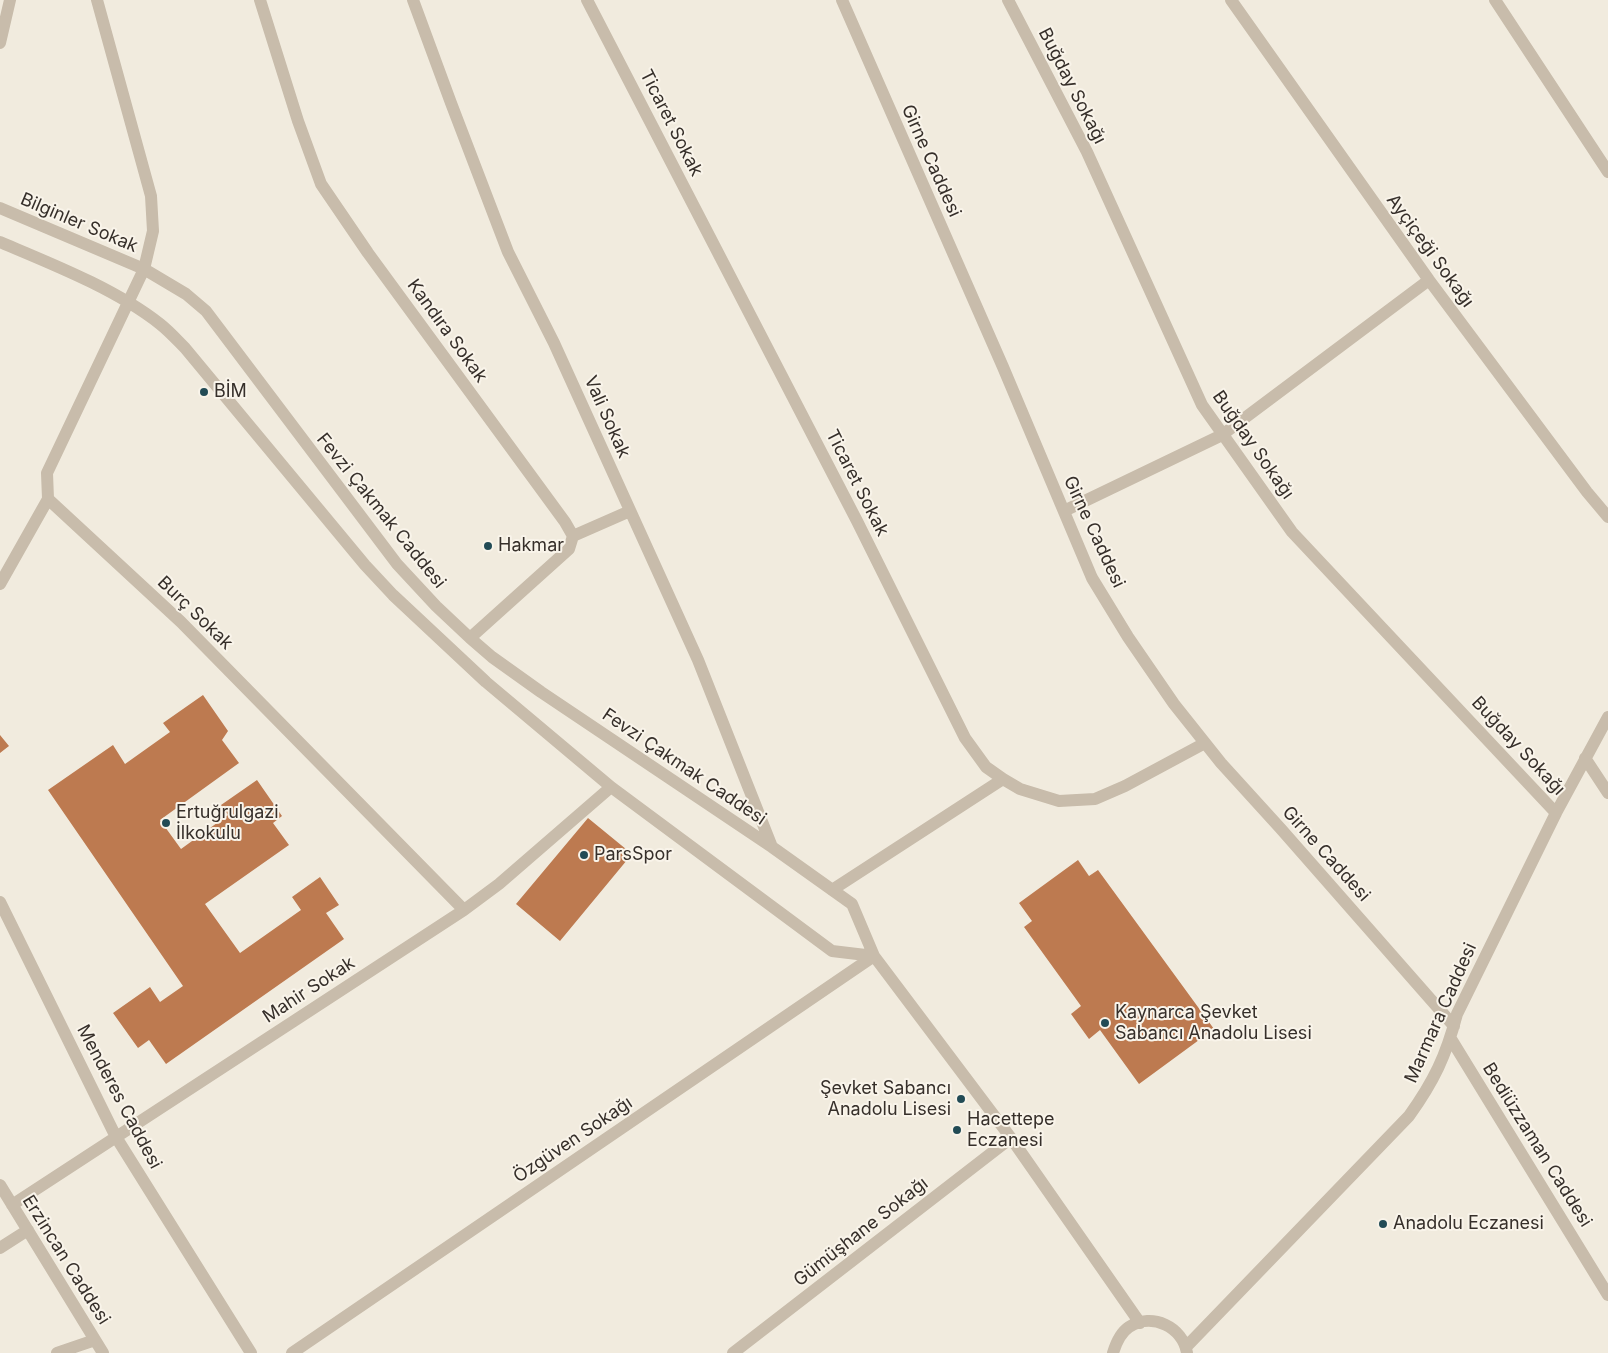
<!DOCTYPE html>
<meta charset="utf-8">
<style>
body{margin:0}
canvas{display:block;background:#f1ebde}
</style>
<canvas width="1608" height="1353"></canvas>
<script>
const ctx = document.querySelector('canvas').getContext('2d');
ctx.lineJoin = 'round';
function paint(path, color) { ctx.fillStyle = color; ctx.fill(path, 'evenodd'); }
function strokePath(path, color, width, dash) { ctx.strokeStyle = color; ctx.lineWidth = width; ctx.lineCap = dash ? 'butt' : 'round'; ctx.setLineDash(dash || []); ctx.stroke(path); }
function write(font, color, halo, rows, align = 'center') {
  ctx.font = font + ' Inter,sans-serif'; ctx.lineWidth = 4; ctx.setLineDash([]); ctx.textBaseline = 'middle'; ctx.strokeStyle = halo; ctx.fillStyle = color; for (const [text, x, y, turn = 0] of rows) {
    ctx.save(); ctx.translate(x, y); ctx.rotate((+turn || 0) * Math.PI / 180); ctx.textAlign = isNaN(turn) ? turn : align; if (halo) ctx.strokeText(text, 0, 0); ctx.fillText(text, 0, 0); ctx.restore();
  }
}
const building = new Path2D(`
 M203 695 228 731 222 740 239 763 160 820 181 849 228 815 221 805 257 780 282 816 273 823 289 845 205 904 240 953 301 910 292 897 320 877 339 905 326 913 344 939 166 1064 149 1040 138 1048 113 1013 150 987 160 1002 183 986 48 790 113 745 125 764 170 732 163 723Z
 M0 735 9 746 0 753Z
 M588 818 632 854 560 941 516 904Z
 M1078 860 1089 876 1098 870 1214 1029 1139 1084 1100 1030 1089 1039 1071 1014 1081 1006 1024 927 1032 921 1019 903Z`);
const minor = new Path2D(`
 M97 0 151 196 153 231 144 269 47 473 48 499 181 622 464 910
 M260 0 298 121 321 184 368 253 565 522 573 536 569 549 470 638
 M413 0 451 103 508 252 554 343 698 660 772 847
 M587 0 857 521 965 738 986 767 1003 779 1020 789 1059 801 1095 799 1125 786 1205 743
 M842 0 1003 367 1092 578 1128 637 1174 704 1221 763 1281 829 1454 1026
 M1008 0 1087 152 1202 405 1292 532 1556 813
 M1231 0 1429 280 1587 492 1608 517
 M1495 0 1608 172
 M0 43 10 0
 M0 208 144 269 186 294 206 311 397 564 436 606 470 638 492 657 541 692 772 847 852 904 874 956 1011 1138 1140 1323
 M0 242C52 264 116 289 160 324 169 331 177 340 185 348L365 565 393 595 486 682 611 787 832 951 874 956
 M1064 511 1222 435 1429 280
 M573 536 630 511
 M0 584 48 499
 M1585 758 1608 793
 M832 890 1003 779
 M0 902 116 1137 251 1353
 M1451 1039 1608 1295
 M0 1185 103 1353
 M12 1205 464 910 499 884 611 787
 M0 1248 28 1230
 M1186 1347 1409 1116C1434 1081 1446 1056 1457 1014L1556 813 1608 717
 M57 1353 95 1340
 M292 1353 874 956
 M733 1353 1011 1138
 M1113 1353C1116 1343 1120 1333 1129 1327 1152 1312 1183 1327 1187 1353`);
const markers = [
 [204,392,5,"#224b55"],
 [488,546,5,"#224b55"],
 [166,823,5,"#224b55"],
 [584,855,5,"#224b55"],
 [1105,1023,5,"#224b55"],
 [961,1099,5,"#224b55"],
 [957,1130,5,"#224b55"],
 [1383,1224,5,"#224b55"]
];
const streetNames = [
 ["Buğday Sokağı",1072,86,63],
 ["Ticaret Sokak",671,123,63],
 ["Girne Caddesi",931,161,66],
 ["Bilginler Sokak",79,223,23],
 ["Ayçiçeği Sokağı",1430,251,54],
 ["Kandıra Sokak",447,331,54],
 ["Vali Sokak",607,417,66],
 ["Buğday Sokağı",1253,445,55],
 ["Ticaret Sokak",857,483,63],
 ["Fevzi Çakmak Caddesi",381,511,51],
 ["Girne Caddesi",1094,532,65],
 ["Burç Sokak",195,613,44],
 ["Buğday Sokağı",1518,746,47],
 ["Fevzi Çakmak Caddesi",684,767,34],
 ["Girne Caddesi",1326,854,48],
 ["Mahir Sokak",309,990,-33],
 ["Marmara Caddesi",1441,1013,-66],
 ["Menderes Caddesi",119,1097,62],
 ["Özgüven Sokağı",573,1140,-34],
 ["Bediüzzaman Caddesi",1537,1145,58],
 ["Gümüşhane Sokağı",861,1232,-38],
 ["Erzincan Caddesi",66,1260,58]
];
const poiNames = [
 ["BİM",214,392],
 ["Hakmar",498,546],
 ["Ertuğrulgazi",176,813],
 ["İlkokulu",176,834],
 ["ParsSpor",594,855],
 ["Kaynarca Şevket",1115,1013],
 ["Sabancı Anadolu Lisesi",1115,1034],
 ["Şevket Sabancı",951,1089,"right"],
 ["Anadolu Lisesi",951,1110,"right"],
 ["Hacettepe",967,1120],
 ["Eczanesi",967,1141],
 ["Anadolu Eczanesi",1393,1224]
];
paint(building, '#bd7a50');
strokePath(minor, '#c8bcab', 12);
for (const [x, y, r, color] of markers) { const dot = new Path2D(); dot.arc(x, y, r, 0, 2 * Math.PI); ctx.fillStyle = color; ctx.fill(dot); strokePath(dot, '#f9f4ea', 2); }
write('18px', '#362f2a', '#f9f4ea', streetNames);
write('18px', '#362f2a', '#f9f4ea', poiNames, 'left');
</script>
